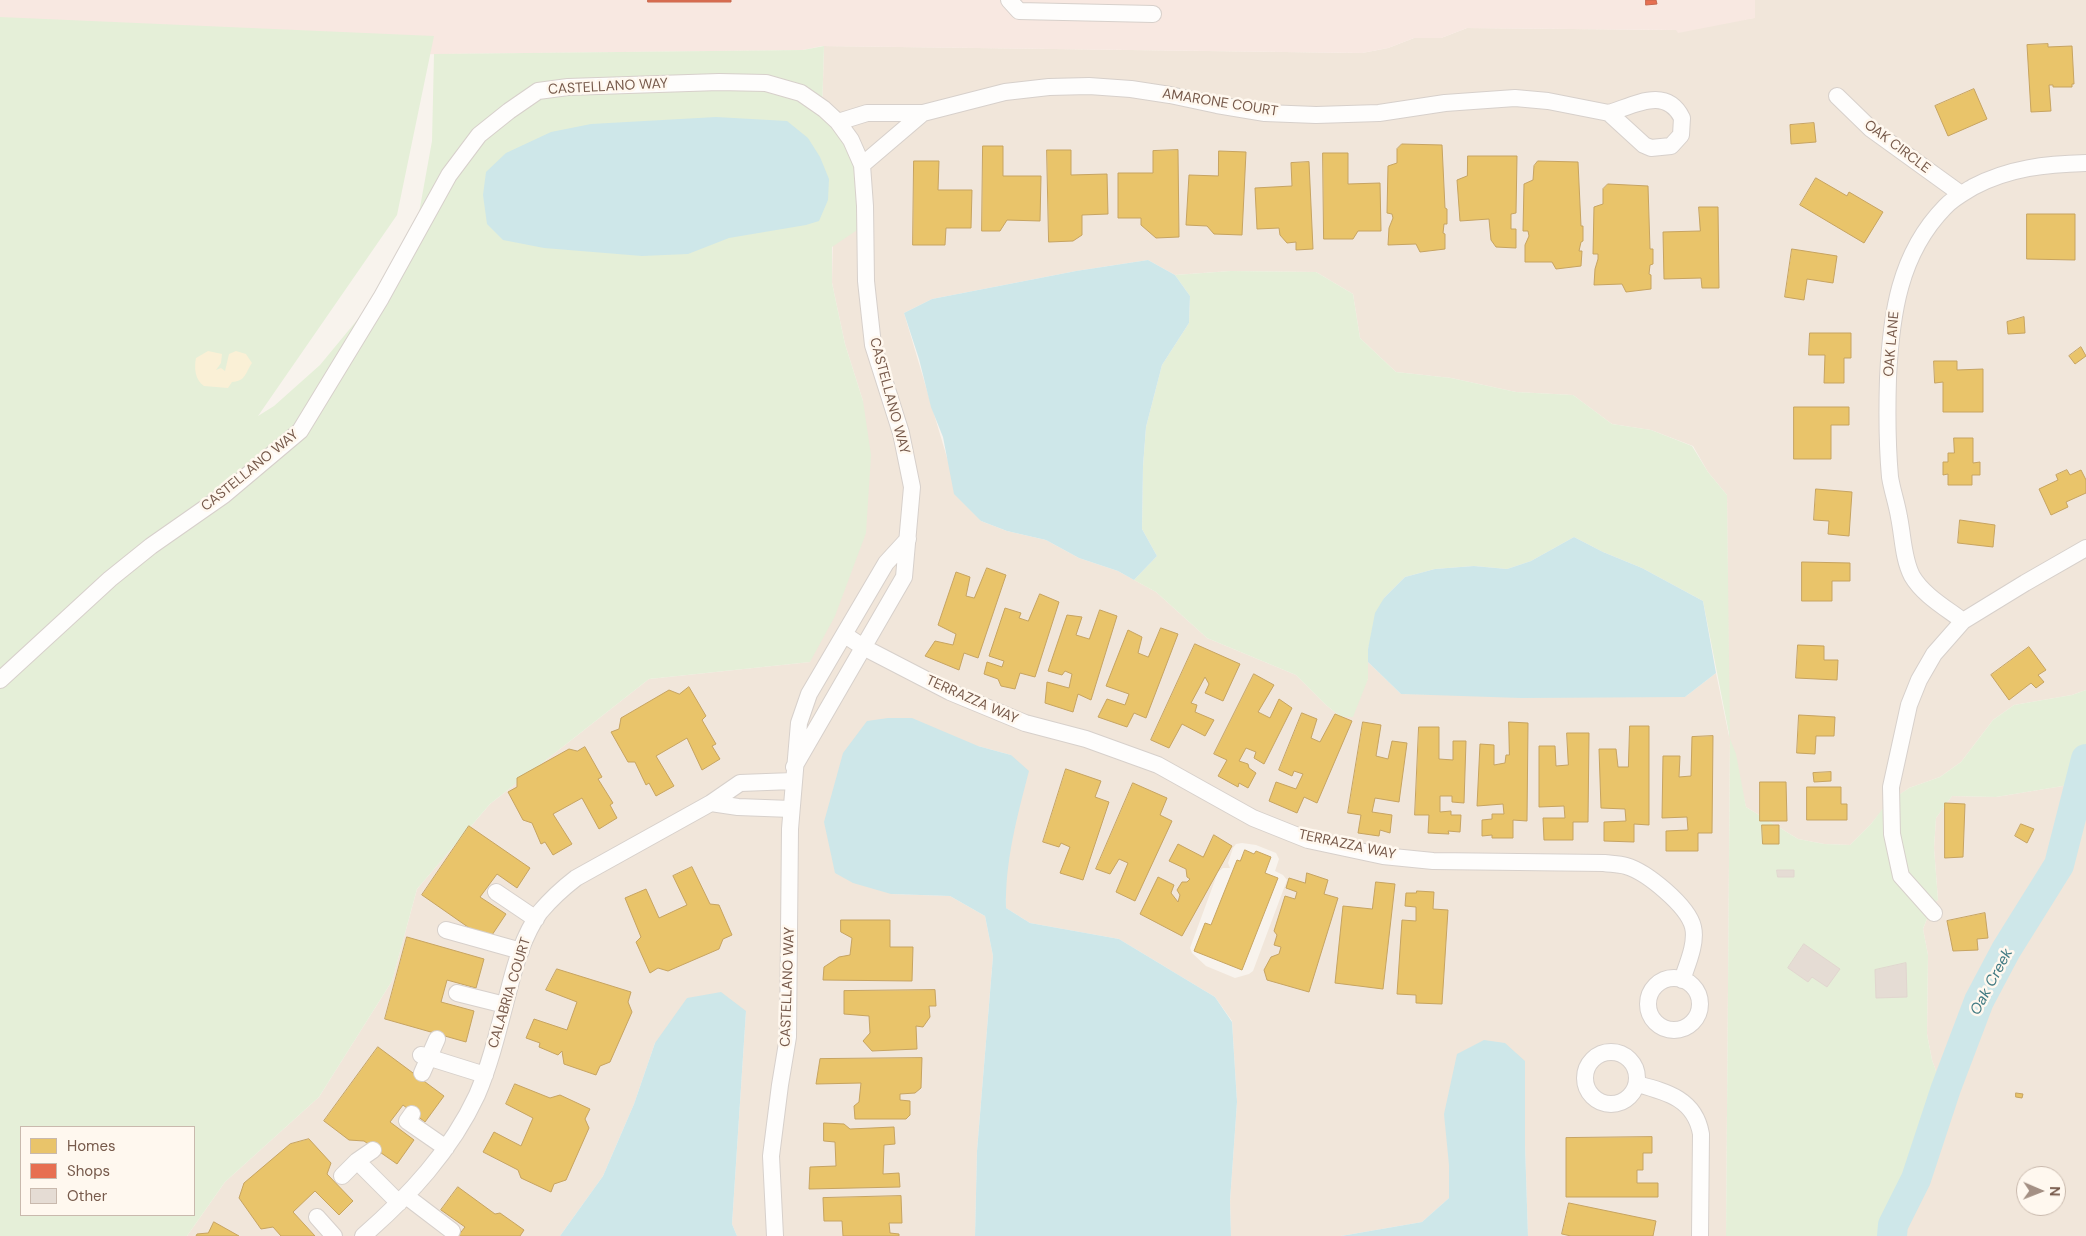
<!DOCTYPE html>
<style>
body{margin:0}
#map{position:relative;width:2086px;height:1236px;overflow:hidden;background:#f8f3ed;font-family:"DM Sans",sans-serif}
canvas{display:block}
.legend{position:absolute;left:20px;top:1126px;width:175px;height:90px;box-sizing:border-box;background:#fff8ef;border:1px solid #c9b9ad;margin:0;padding:6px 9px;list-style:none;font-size:15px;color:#775a4b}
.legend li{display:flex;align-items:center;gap:10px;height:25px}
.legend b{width:25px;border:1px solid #c9b9ad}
.north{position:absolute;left:2016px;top:1166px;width:50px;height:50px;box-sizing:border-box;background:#fff8ef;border:1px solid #c9b9ad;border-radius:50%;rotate:91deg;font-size:14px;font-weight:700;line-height:20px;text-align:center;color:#775a4b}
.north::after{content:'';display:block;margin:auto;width:18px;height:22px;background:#a49084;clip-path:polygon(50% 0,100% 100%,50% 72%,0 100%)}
</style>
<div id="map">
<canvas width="2086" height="1236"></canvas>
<ul class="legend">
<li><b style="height:14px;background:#e9c46a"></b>Homes</li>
<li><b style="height:14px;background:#e76f51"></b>Shops</li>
<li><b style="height:14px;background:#e5dcd4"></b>Other</li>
</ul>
<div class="north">N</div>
</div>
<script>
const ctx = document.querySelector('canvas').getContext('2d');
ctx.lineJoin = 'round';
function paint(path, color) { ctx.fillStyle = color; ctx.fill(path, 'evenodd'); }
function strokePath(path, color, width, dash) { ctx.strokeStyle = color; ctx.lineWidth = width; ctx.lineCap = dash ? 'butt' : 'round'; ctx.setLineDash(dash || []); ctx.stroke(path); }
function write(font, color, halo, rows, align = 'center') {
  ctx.font = font + ' "DM Sans",sans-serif'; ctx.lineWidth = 5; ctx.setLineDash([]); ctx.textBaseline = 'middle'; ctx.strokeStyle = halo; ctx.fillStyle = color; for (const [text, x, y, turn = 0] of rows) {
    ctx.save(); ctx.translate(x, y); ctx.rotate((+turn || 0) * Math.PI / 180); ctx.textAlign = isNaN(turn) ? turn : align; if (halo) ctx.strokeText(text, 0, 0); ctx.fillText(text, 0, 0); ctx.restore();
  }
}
const residential = new Path2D(`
 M1755 0H2086V690L2072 695 2014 705 1993 720 1961 762 1940 777 1909 788 1888 803 1871 824 1850 845 1824 844 1798 839 1746 807 1730 741 1726 1236H1528L1525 1145 1449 1165V1198L1422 1222 1341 1236H1231L1230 1201 1237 1102 1232 1021 1215 997 1119 939 1030 923 1006 908V872L1013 833 1011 755 978 746 891 894 950 896 985 916 993 956 977 1151 975 1236H737L732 1224 746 1011 655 1043 634 1104 603 1176 560 1236H187L225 1182 319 1097 392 981 417 889 490 804 649 679 810 662 863 401 845 344 832 283 835 131 822 112 824 46 1362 53 1388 48 1414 38H1441L1467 28 1676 30 1754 18ZM1148 260 1175 275 1231 271 1316 272 1353 294 1360 338 1396 372 1451 378 1516 392 1573 395 1612 424 1651 430 1693 446 1708 472 1727 495 1729 736 1716 673 1685 697 1401 694 1368 662V679L1341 717 1326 705 1296 675 1207 638 1156 592 1118 571 1079 558 1046 540 1007 531 981 521 948 461 904 313 932 299 1076 271ZM1242 843 1256 845 1276 853 1279 859 1275 871 1283 875 1287 880 1253 971 1249 974 1235 978 1206 966 1192 953 1190 948 1218 872 1223 868H1230L1228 863 1233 848 1236 844Z
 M2086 771V1236H1899L1942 1087 1932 1060 1927 1034 1928 955 1923 929 1933 903 1938 900 1934 848 1936 818 1952 796 1996 797 2081 783ZM2026 1176H2056V1206H2026Z`);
const commercial = new Path2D(`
 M0 0H1755V18L1678 33 1676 30 1467 28 1441 38H1414L1388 48 1362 53 822 46 803 50 0 59Z`);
const green = new Path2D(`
 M0 17 434 36 397 215 258 416 274 406 320 365 358 319 379 299 417 224 432 141 434 54 803 50 824 46 822 112 858 164 866 224 832 247V283L845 344 863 401 871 455 866 533 835 616 810 662 649 679 490 804 417 889 392 981 319 1097 225 1182 187 1236H0ZM21 1127H194V1215H21Z
 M1231 271 1316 272 1353 294 1360 338 1396 372 1451 378 1516 392 1573 395 1612 424 1651 430 1692 446 1708 472 1727 495 1730 739 1736 754 1746 807 1798 839 1824 844 1850 845 1871 824 1887 803 1909 788 1940 777 1961 762 1993 720 2014 705 2072 695 2086 690V771L2081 783 1996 797 1952 796 1936 818 1934 848 1938 900 1933 903 1923 929 1928 955 1927 1034 1932 1060 1942 1087V1113L1936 1139 1904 1217 1899 1236H1726L1730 739 1703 601 1642 568 1603 552 1574 537 1531 561 1507 569 1474 566 1435 569 1405 577 1384 598 1368 649V679L1353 717H1341L1326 705 1296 675 1207 638 1156 592 1134 580 1157 556 1142 529 1143 466 1146 427 1162 365 1189 323 1190 296 1175 275Z`);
const sand = new Path2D(`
 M208 351 222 354 221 363 216 370 221 368 225 371 229 354 236 351 246 354 252 363C245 373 246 381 232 382L228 388 204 386C195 380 194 368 196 358Z`);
const water = new Path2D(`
 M716 117 787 121 808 138 820 157 829 179 828 200 819 221 806 225 729 238 688 254 642 256 544 248 503 240 487 224 483 195 486 172 506 153 551 132 591 124Z
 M1148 260 1175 275 1190 296 1189 323 1162 365 1146 427 1143 466 1142 529 1157 556 1134 580 1118 571 1079 558 1046 540 1007 531 981 521 954 494 943 437 931 407 919 359 904 313 932 299 1076 271Z
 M1574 537 1603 552 1642 568 1703 601 1716 673 1685 697 1521 698 1401 694 1368 662V649L1375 613 1384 598 1405 577 1435 569 1474 566 1507 569 1531 561Z
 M888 718H912L978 746 1011 755 1029 771C1017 817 1005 861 1006 908L1030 923 1119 939 1215 997 1232 1022 1237 1102 1230 1201 1231 1236H975L977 1151 993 956 985 916 950 896 891 894 853 883 835 873 824 822 843 753 867 721Z
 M721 992 746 1011 732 1224 737 1236H560L603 1176 634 1104 655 1043 687 998Z
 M1484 1040 1505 1043 1525 1061V1145L1528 1236H1341L1422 1222 1449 1198V1165L1444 1114 1457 1054Z`);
const homes = new Path2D(`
 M2048 44V47L2072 46 2074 84H2072V87H2053V85H2049L2051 111 2031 112 2027 45Z
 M1974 89 1987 119 1948 136 1935 106Z
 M1814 123 1816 142 1791 144 1790 125Z
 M1402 144 1442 145 1445 208 1447 209V224H1444L1443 233 1445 234V249L1420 252 1416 244 1388 245 1389 228 1393 218 1392 214 1387 213 1388 166 1397 163V149Z
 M983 146H1003V176H1041L1040 221 1007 220 1000 231H982Z
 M1047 150H1071V175L1107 174 1108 214 1082 215V235L1073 241 1049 242Z
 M1178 150 1179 237 1156 238 1141 225V218H1118V173H1153V151Z
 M1219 151 1246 152 1242 235 1214 234 1207 226 1186 225 1189 175 1218 176Z
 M1323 153H1348V184L1380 183 1381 231H1358L1353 239H1324Z
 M1468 156H1517L1516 213 1511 214V229H1516V248L1496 247 1491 240 1489 219 1460 221 1457 180 1467 176Z
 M914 161H939L938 190H972L971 228H946L945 245H913Z
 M1538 161 1578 162 1581 226H1583V241L1581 242 1579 251H1582L1581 266 1556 269 1552 262H1525V245L1529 236 1528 231H1523L1524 184 1533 180 1534 166Z
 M1309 162 1313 249 1296 250V242L1287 243 1280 235 1279 228 1257 229 1255 188 1292 186 1291 163Z
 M1816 178 1847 196 1849 192 1883 212 1864 243 1800 205Z
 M1608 184 1648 186 1650 249H1653V264L1650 265 1649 274 1651 275V289L1626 292 1622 284 1594 285 1595 269 1598 259V254H1593L1594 207 1603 204V189Z
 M1699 207H1718L1719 288H1702L1701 278 1664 279 1663 232 1700 231Z
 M2027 214H2075V260L2027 259Z
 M1792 249 1837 256 1833 283 1807 279 1804 300 1785 297Z
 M2024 317 2025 333 2008 334 2007 322Z
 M1810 333H1851V358H1844V383H1824L1825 355H1809Z
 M2081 347 2086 356 2075 364 2069 356Z
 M1934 361H1957V370L1983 369V412H1943V382L1935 383Z
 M1794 407H1849V425H1831V459H1794Z
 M1954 438H1973V463L1980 462V475H1972V485H1948V474L1943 475V462H1948V453H1954Z
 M2067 470 2070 475 2081 470 2086 480V493L2066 502 2068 507 2051 515 2039 489 2058 480 2056 475Z
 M1816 489 1852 492 1849 536 1828 534 1829 521 1814 520Z
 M1960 520 1995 525 1993 547 1958 543Z
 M1802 562 1850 563V581H1832V601H1802Z
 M987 568 1006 575 978 658 964 653 959 670 925 656 935 641 953 645 956 634 938 625 956 572 970 577 966 596 974 598Z
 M1040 594 1059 602 1035 677 1020 673 1015 689 1001 686 998 679 984 674 987 662 1002 667 1004 661 989 656 1005 608 1021 613 1019 618 1028 621Z
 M1100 610 1117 616 1091 700 1078 694 1073 712 1045 703 1047 682 1069 688 1072 674 1065 671 1062 675 1048 671 1067 615 1082 617 1076 635 1089 639Z
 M1161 628 1178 634 1146 718 1134 713 1127 727 1098 717 1107 699 1125 705 1129 694 1106 686 1128 630 1142 637 1138 653 1148 657Z
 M1195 644 1240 664 1223 701 1205 693 1209 684 1205 677 1191 703 1197 705 1195 712 1214 720 1205 736 1182 724 1169 748 1151 740Z
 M1798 645 1824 646V660H1838L1837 680 1796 678Z
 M2029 647 2046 670 2038 675 2044 682 2036 688 2031 683 2009 700 1991 675Z
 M1254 674 1274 685 1258 712 1270 718 1279 699 1292 708 1264 764 1254 758 1256 752 1246 748 1239 761 1248 764 1249 768 1256 773 1248 788 1239 783 1238 787 1218 776 1227 760 1214 754Z
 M689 687 706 716 702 720 716 744 712 746 720 759 702 770 687 738 656 756 674 786 656 796 649 783 646 785 635 762H628L611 732 619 729 621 718 669 690 679 694Z
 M1302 713 1317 719 1311 738 1320 742 1335 714 1352 721 1317 803 1304 797 1297 813 1269 801 1276 782 1296 789 1303 774 1294 771 1292 776 1279 770Z
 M1799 715 1835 717 1834 736H1816L1815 754 1797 753Z
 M1363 722 1381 725 1376 756 1388 759 1392 741 1407 743 1399 802 1375 798 1372 812 1392 815 1390 833 1380 830 1379 836 1358 833 1361 815 1348 813Z
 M1509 722 1528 723 1527 821 1513 820V838H1492V835L1482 836V820L1492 819V814H1504L1503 804 1477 806 1480 744 1494 745V765L1505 763 1506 755H1509Z
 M1630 726H1649V825L1634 824V842L1604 841V822L1626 821 1625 809 1601 808 1599 749H1616L1618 767H1628Z
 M1419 727H1439V759L1453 760V741H1466L1464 803 1452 802V796H1440V812L1451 811V815H1461L1460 832 1448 831 1449 834 1428 833 1429 815H1415Z
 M1567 733H1589L1588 822H1573V840H1544L1543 818H1565L1564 806 1539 807V746H1555L1556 766 1568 765Z
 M1713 736 1712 833H1698V851H1666V831L1688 830 1687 817 1662 818 1663 756H1680L1679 777 1691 776 1692 737Z
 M585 747 602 777 598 779 613 803 610 805 617 818 599 829 582 798 553 814 572 844 553 855 545 842 541 844 532 823 523 820 508 792 517 787V778L569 749 577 751Z
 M1066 769 1101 781 1095 797 1109 802 1083 880 1060 873 1070 847 1061 843 1059 847 1043 842Z
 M1831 772V781L1814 782 1813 773Z
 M1760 782H1786L1787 821H1760Z
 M1133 783 1167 798 1160 815 1172 821 1135 901 1116 892 1128 863 1119 859 1110 874 1096 869Z
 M1807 787H1841V804H1847V820H1807Z
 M1945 803 1965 804 1963 857 1945 858Z
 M2021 824 2034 829 2027 843 2015 836Z
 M1762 825H1779V844H1763Z
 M469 826 530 868 517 888 497 874 480 897 506 914 488 941 422 895Z
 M1214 835 1232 846 1182 936 1140 914 1158 877 1174 885 1171 893 1178 902 1180 895 1177 890 1182 882H1187L1190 879 1187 877 1186 869 1169 861 1178 844 1203 857Z
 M1245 850 1254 854 1256 851 1271 857 1265 873 1278 878 1242 970 1194 951 1205 923 1211 925 1237 860 1240 861Z
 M692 867 710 904 719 905 732 935 723 939 719 949 668 971 658 968 650 973 636 942 641 937 625 898 646 889 659 918 687 905 673 876Z
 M1307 873 1328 880 1324 894 1338 898 1309 992 1267 980 1264 970 1271 957 1279 954 1281 947 1274 945 1277 935 1274 931 1285 896 1295 899 1297 892 1286 888 1289 878 1305 883Z
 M1376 882 1395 884 1383 989 1335 983 1343 906 1372 909Z
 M1417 891 1434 892 1433 909 1448 910 1442 1004 1416 1003V995L1397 994 1402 920 1416 921V907L1405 906 1406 893H1416Z
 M1985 913 1988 938 1977 939 1978 950 1953 951 1947 921Z
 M841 920H890V947H913L912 981 823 980 824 967 839 957 850 955 852 938 841 932Z
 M407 937 484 959 476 988 447 980 441 1002 474 1011 466 1042 385 1019Z
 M557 969 631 992 628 1002 632 1012 610 1062 600 1066 596 1075 564 1064 562 1051 558 1055 539 1047 540 1043 526 1038 534 1019 567 1030 577 1002 546 990Z
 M935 990 936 1006H929L930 1017 923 1027 916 1026 917 1049 872 1051 863 1041 870 1033 869 1016 844 1014V991Z
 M378 1047 444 1096 425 1122 403 1105 390 1122 414 1140 397 1164 364 1141 349 1140 324 1121Z
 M922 1058 921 1088 915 1093 900 1094V1100L910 1101V1115L906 1119H855L854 1106 859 1102 861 1083 816 1084 820 1059Z
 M515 1084 550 1098 560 1095 590 1109 585 1119 589 1128 566 1180 554 1184 551 1192 521 1178 518 1170 483 1152 494 1132 521 1146 533 1118 506 1104Z
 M2016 1093 2023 1094 2022 1098 2016 1097Z
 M824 1123 844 1124 850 1129 894 1127 895 1144 884 1145 883 1174 899 1173 900 1187 809 1189 810 1167 836 1166 835 1142 824 1141Z
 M1652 1137V1153H1643V1170H1637V1183H1658V1197H1566V1138Z
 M309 1139 331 1163 327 1174 353 1201 339 1215 315 1191 293 1212 315 1236H281L273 1227 261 1229 239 1198 244 1183 290 1144Z
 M458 1187 495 1214 500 1213 524 1230 520 1236H458L465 1227 441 1210Z
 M901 1196 902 1223H889L890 1233 899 1234V1236H843L842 1221H824L823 1198Z
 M1569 1203 1656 1221 1653 1236H1571L1562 1234Z
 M214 1222 239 1236H196L197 1234 208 1233Z`);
const shops = new Path2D(`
 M648 0H731V2H648Z
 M1646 0H1656L1657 4 1646 5Z`);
const river = new Path2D(`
 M1892 1236 1893 1225 1916 1179 1946 1088 1979 1001 2006 950 2059 865 2086 759`);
const building = new Path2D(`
 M1777 870H1794V877H1778Z
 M1804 944 1840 969 1827 987 1812 977 1808 982 1788 968Z
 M1906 963 1907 997 1876 998 1875 970Z`);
const minor = new Path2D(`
 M1009 0 1019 11 1153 14
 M1837 96 1871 129 1961 194
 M838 122 867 113H923L1005 92 1049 87 1089 86 1131 89 1170 95 1217 105 1265 113 1316 115 1379 113 1445 103 1515 98 1548 101 1609 113 1644 145 1651 148 1671 146 1681 135 1682 118C1666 86 1635 105 1609 113
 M862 165 923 113
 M1963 621C1946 608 1923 595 1912 576 1903 559 1903 536 1899 517 1897 504 1892 490 1890 477 1887 444 1887 411 1888 378 1891 315 1899 254 1945 207 1952 199 1963 193 1973 187 2009 168 2046 164 2086 163
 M845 635 863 647 950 692 1025 723 1086 739 1158 765 1253 818 1308 840 1383 856 1433 861 1604 863C1611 864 1619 864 1626 866 1647 872 1688 906 1693 927 1697 943 1687 965 1682 980
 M0 680 110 579 151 546 224 495 300 431 381 298 449 175 479 135 509 111 538 91 568 87 719 82 766 83 801 93 824 109 838 122 851 140 862 165 865 206 866 281 873 345 901 433 912 487 904 577 794 767
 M711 803 738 807 791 809
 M496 892 536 919
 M1934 913 1901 876 1892 834 1891 787 1909 705 1919 680 1934 654 1963 621 2025 583 2086 548
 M446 930 521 951
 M1648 1004a26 26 0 1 1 52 0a26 26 0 1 1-52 0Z
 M457 993 505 1005
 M1585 1078a26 26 0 1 1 52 0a26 26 0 1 1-52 0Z
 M421 1055 485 1075
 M422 1073 437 1039
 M1637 1084C1667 1092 1695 1099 1701 1134L1700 1236
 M412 1114 407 1121 446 1148
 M373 1150 357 1161 399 1203
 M342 1176 357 1161
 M406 1196 452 1231
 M317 1217 334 1236
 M363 1236C409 1196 451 1151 477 1095 491 1062 499 1027 508 993 515 965 523 936 540 912 551 899 563 888 576 878L711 803 740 783 793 781
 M775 1236 771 1156 780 1085 788 1037 790 829 799 723 809 694 886 563 908 539`);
const streetNames = [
 ["CASTELLANO WAY",608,87,-3],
 ["AMARONE COURT",1220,103,9],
 ["OAK CIRCLE",1897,147,37],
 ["OAK LANE",1892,344,-85],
 ["CASTELLANO WAY",889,396,75],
 ["CASTELLANO WAY",250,471,-39],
 ["TERRAZZA WAY",972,700,24],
 ["TERRAZZA WAY",1347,845,12],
 ["CASTELLANO WAY",788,987,-88],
 ["CALABRIA COURT",510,993,-73]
];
const waterNames = [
 ["Oak Creek",1992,982,-62]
];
paint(residential, '#f1e6da');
paint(commercial, '#f8e8e1');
paint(green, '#e5efd8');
paint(sand, '#faf0d6');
paint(water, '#cee7e9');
paint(homes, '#e9c46a');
strokePath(homes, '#c7a461', 1);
paint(shops, '#e76f51');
strokePath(shops, '#c5694f', 1);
strokePath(river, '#cee7e9', 30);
paint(building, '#e5dcd4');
strokePath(building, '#e1d6cf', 1);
strokePath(minor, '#d7d0cb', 18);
strokePath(minor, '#fefdfc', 16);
write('14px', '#775a4b', '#fff8ef', streetNames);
write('italic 15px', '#427b83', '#fff8ef', waterNames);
</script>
